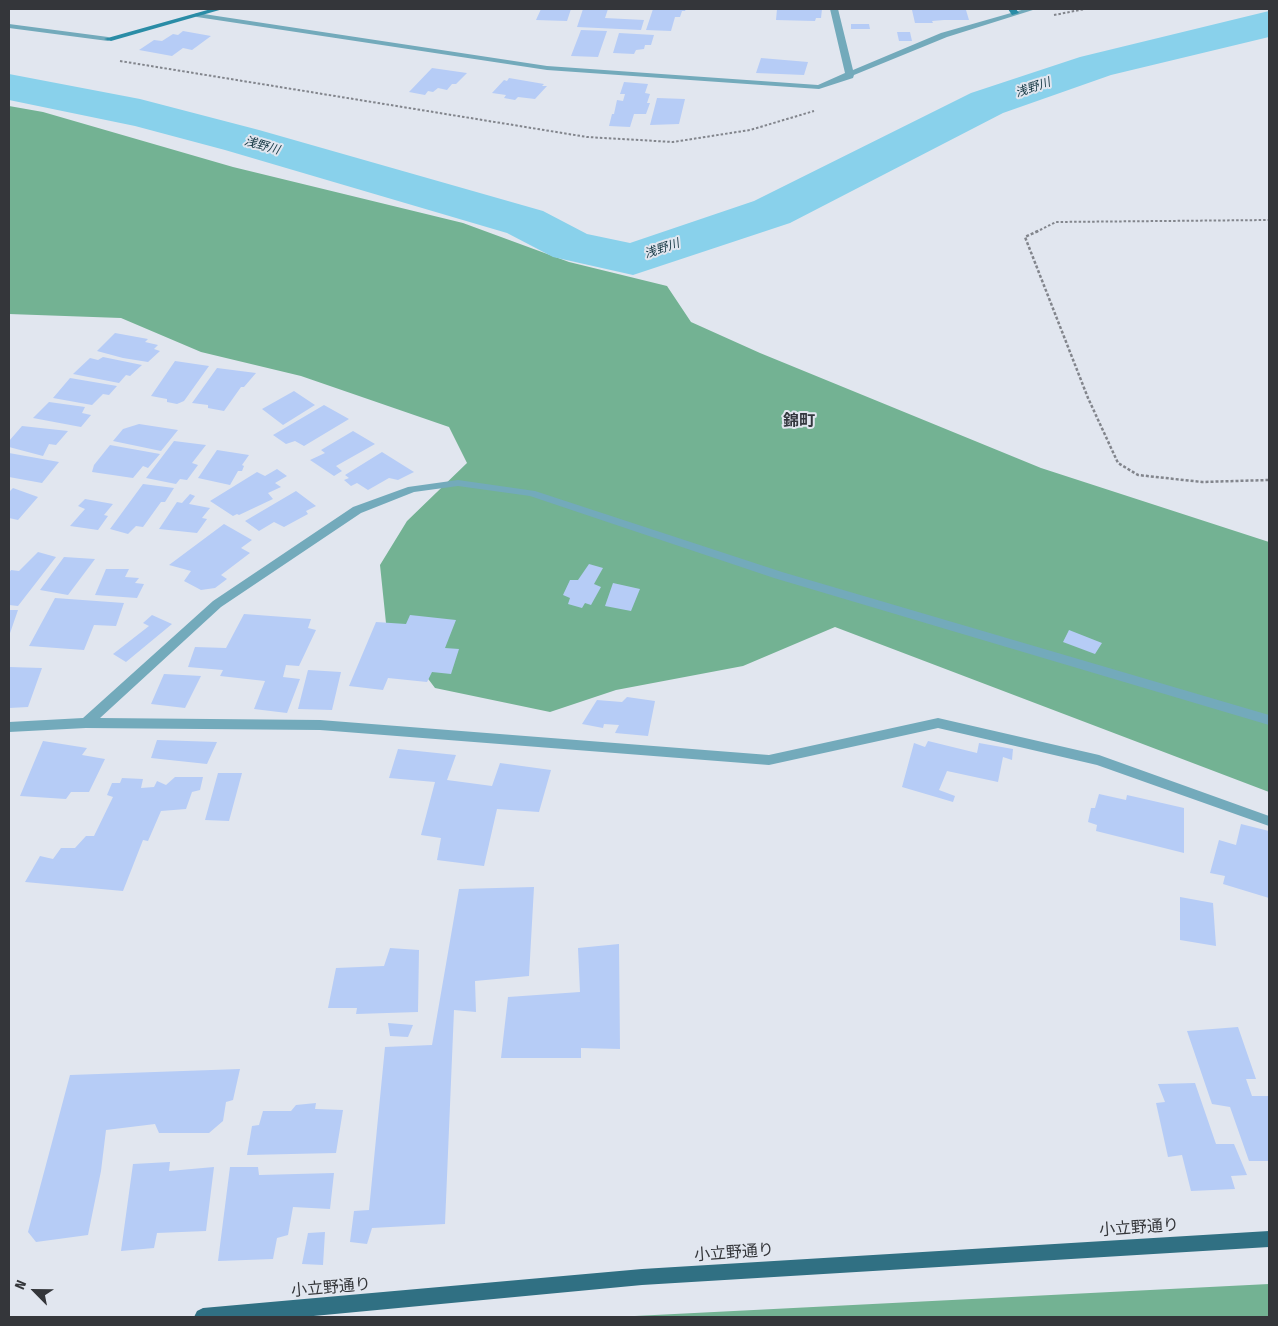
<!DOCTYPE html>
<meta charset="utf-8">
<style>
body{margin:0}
#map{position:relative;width:1278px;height:1326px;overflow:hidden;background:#e1e6ef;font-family:"Fira Sans Condensed",sans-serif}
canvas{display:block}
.frame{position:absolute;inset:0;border:10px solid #34363a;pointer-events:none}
.north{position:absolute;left:10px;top:1266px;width:50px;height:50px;-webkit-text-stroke:4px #e1e6ef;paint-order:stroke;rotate:293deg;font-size:14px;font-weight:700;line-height:20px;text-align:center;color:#34363a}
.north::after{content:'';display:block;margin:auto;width:18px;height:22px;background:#34363a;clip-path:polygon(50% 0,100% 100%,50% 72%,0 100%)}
</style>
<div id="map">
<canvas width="1278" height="1326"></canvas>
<div class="frame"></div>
<div class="north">N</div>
</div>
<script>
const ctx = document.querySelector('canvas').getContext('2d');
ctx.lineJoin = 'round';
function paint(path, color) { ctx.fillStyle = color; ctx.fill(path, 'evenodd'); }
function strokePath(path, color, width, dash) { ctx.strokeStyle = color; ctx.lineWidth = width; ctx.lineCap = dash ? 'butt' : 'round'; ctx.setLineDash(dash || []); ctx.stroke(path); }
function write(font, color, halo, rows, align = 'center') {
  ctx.font = font + ' "Fira Sans Condensed","Noto Sans JP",sans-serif'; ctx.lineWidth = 4; ctx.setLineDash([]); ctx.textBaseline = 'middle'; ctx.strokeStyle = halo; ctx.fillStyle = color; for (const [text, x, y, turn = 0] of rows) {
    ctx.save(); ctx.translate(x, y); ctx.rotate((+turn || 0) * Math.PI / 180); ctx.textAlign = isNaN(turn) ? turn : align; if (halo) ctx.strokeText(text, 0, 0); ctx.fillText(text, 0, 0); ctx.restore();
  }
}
const forest = new Path2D(`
 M9 106 43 112 233 167 463 223 569 262 667 286 691 322 760 353 1041 468 1269 542V792L835 627 743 666 616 690 550 712 435 688 386 623 380 565 407 521 467 463 449 427 301 376 201 352 121 318 9 314Z
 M1269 1284V1317H615Z`);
const river = new Path2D(`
 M1269 11V37L1111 75 1003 113 790 223 633 275 553 257 507 233 225 150 135 126 9 100V74L140 99 259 130 543 211 587 234 630 243 754 201 971 93 1080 57Z`);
const building = new Path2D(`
 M541 9H571L567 21 536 20Z
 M583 9H608L605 18 644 20 641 30 577 27Z
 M653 9H686L685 11H682L680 17H675L671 31 646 30Z
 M777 9H822L821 18H816L815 21 776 20Z
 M912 10H966L969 20H944L932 21 933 23H915Z
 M851 24H869L870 29H851Z
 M581 30 607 31 598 57 571 56Z
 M183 31 211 36 192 50 183 48 172 56 139 50 154 40 162 41 173 34 178 35Z
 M897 32H910L912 41H899Z
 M619 33 654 35 651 45H645L644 49 636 50 634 54 613 53Z
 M761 58 808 62 804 75 756 73Z
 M432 68 467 73 456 84H452L447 90 438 88 433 92 428 91 425 95 409 92Z
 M509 78 544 84 542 86H547L535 99 518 97 515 100 504 98 506 95 492 93 504 80 507 81Z
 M624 82 648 84 645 93 650 94 647 103H650L646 114H634L630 127 609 126 612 114H614L617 100 623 101 625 94H620Z
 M657 98 685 99 679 124 650 125Z
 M115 333 148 339 145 342 158 345 154 349 160 351 148 362 123 358 97 351Z
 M103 357 142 365 130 376 126 375 119 383 73 374 90 358 98 360Z
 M175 361 209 366 184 401 177 404 167 402V399L151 396Z
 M217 368 256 373 244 387H241L224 411 208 408V405L192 403Z
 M70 378 117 386 109 395 103 394 92 405 53 398Z
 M294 391 315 405 283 425 262 409Z
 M49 402 85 407 82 413 91 415 81 427 33 418Z
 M324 405 349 419 304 446 295 441 286 444 273 435Z
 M139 424 178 430 161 451 113 441 123 429Z
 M22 426 68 431 56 445 49 444 43 456 9 447V441Z
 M353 431 375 444 336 466 342 471 334 476 310 460 325 453 321 450Z
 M174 441 206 445 192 463 198 465 187 480 180 479 176 484 146 478Z
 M110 445 160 454 148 468 143 466 133 478 92 472 94 465Z
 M217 450 249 455 242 465 244 466 242 471H238L230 485 198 478Z
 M382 452 414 472 398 480 389 478 368 490 357 483 351 486 344 480 349 478 345 475Z
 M9 453 59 462 42 483 9 477Z
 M277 469 287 476 275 483 281 487 268 493 273 499 239 515 237 514 233 516 210 501 257 472 265 476Z
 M143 484 174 488 165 502H161L143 527 136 526 128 534 110 529Z
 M13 488 38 497 18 520 9 518V492Z
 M296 491 316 506 306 511 308 514 284 527 274 522 259 531 245 521Z
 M190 494 195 496 189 504 210 508 202 518 207 519 197 533 159 529 177 502 182 503Z
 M85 499 113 504 104 515 108 516 98 530 70 526 85 509 78 506Z
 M224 524 252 540 241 548 250 553 221 575 227 579 215 588 201 590 184 581 191 571 169 565Z
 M38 552 56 557 18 606 9 605V573L11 570 19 571Z
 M64 557 95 559 68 595 40 590Z
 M589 564 603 568 594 584 601 587 591 605 585 603 582 608 568 604 570 598 563 595 570 580H578Z
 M106 569H129L125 577 139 578 135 583 144 584 137 598 95 595Z
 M613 583 640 589 631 611 605 606Z
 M55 598 124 603 116 626 94 625 84 650 29 646Z
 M9 610H18L9 636Z
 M244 614 311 619 308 628 316 630 299 666 286 665 283 677 300 679 287 713 254 709 265 681 220 676 223 670 188 667 195 647 226 648Z
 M152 615 172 624 126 662 113 654 149 626 143 623Z
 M410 615 456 620 445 648 459 649 451 674 432 672 427 682 388 678 383 690 349 686 376 622 406 624Z
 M1069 630 1102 643 1095 654 1063 642Z
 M9 667 42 668 28 707 9 708Z
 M308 670 341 672 332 710 298 709Z
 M164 674 201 676 185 708 151 704Z
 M627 697 655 701 648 736 615 733 619 725 604 724 603 728 582 724 597 700 622 702Z
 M157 740 217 742 207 764 151 758Z
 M43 741 87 748 82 755 105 759 89 792H71L66 799 20 796Z
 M928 741 977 753 979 743 1013 749 1012 760 1003 757 998 782 947 771 939 790 955 796 953 802 902 787 914 743 925 747Z
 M398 749 456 755 447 780 492 786 500 763 551 770 539 812 497 809 484 866 437 860 441 838 421 835 435 782 389 778Z
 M218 773H242L229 821 205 820Z
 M175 777H203L200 790 192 792 186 809 161 811 148 841 143 840 123 891 25 882 40 856 53 859 61 848H75L86 836H94L113 797 107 795 112 783H120L122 778 143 779 141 788 154 787 157 781 166 785Z
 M1099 794 1126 800 1127 795 1184 808V853L1096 831 1097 825 1088 822 1091 808H1095Z
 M1241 824 1269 831V898L1223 884 1225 876 1210 873 1219 840 1236 845Z
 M534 887 529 976 475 981 476 1012 454 1010 445 1224 372 1228 367 1244 350 1242 354 1211 369 1210 385 1047 432 1045 459 889Z
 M1180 897 1213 903 1216 946 1180 940Z
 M619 944 620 1049 581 1048V1058H501L508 997 580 992 578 948Z
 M390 948 419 950 418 1012 356 1014 357 1008H328L336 968 384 966Z
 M388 1023 413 1025 408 1037 390 1036Z
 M1238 1027 1256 1079H1246L1252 1096H1269V1161H1249L1230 1107 1212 1104 1187 1031Z
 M240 1069 233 1100 226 1102 223 1121 209 1133H159L155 1124 106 1130 101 1171 88 1235 36 1242 28 1232 70 1075Z
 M1195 1083 1216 1144H1234L1247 1175 1231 1176 1235 1189 1191 1191 1182 1155 1168 1157 1156 1103 1165 1102 1158 1084Z
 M316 1103 315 1109 343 1110 336 1153 247 1155 252 1126 259 1125 263 1111H291L296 1105Z
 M170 1162 169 1171 214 1167 206 1231 157 1233 154 1248 121 1251 133 1164Z
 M230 1167H258L259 1175 334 1173 330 1209 293 1207 288 1235 277 1238 273 1259 218 1261Z
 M325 1232 323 1265 302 1264 308 1233Z`);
const pathFar1 = new Path2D(`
 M1054 15 1085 9
 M120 61 587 137 673 142 750 130 814 111
 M1036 232 1056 222 1269 220`);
const path = new Path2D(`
 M1038 231 1025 237 1088 398 1118 463 1138 475 1202 482 1269 480`);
const street = new Path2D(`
 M830 9H838L853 70 941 33 1025 9H1036L947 37 854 75 853 78 819 89 547 70 197 17 193 15 197 13 547 66 818 85 845 73Z
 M9 24 108 37 112 39 108 41 9 28Z
 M458 480 535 491 782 572 1269 715V725L774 578 530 496 458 486 414 492 361 513 221 607 100 718 320 720 769 755 938 718 1099 755 1269 816V826L1097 765 938 728 769 765 320 730 86 728 9 732V722L83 718 213 601 353 507 408 487Z`);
const secondary = new Path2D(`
 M211 9H223L111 41 104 39Z
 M1008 9H1016L1019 13 1012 15Z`);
const primary = new Path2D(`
 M1269 1231V1247L642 1285 303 1317H194L197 1311 203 1308 642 1269Z`);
const farWaternames = [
 ["浅野川",1033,88,-19],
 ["浅野川",262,146,16],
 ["浅野川",662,249,-19]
];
const quarterNames = [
 ["錦町",799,422]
];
const nearStreetnames = [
 ["小立野通り",1139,1228,-4],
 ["小立野通り",734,1253,-4],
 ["小立野通り",331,1288,-5]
];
paint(forest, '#73b293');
paint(river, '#89d1eb');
paint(building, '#b6ccf6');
strokePath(pathFar1, '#82858c', 2, [2.5, 2]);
strokePath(path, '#82858c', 2.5, [3, 2]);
paint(street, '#73aabb');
paint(secondary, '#2a8ca6');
paint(primary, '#307083');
write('italic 12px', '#163844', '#e1e6ef', farWaternames);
write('bold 16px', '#33373e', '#e1e6ef', quarterNames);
write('16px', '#34363a', '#e1e6ef', nearStreetnames);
</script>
